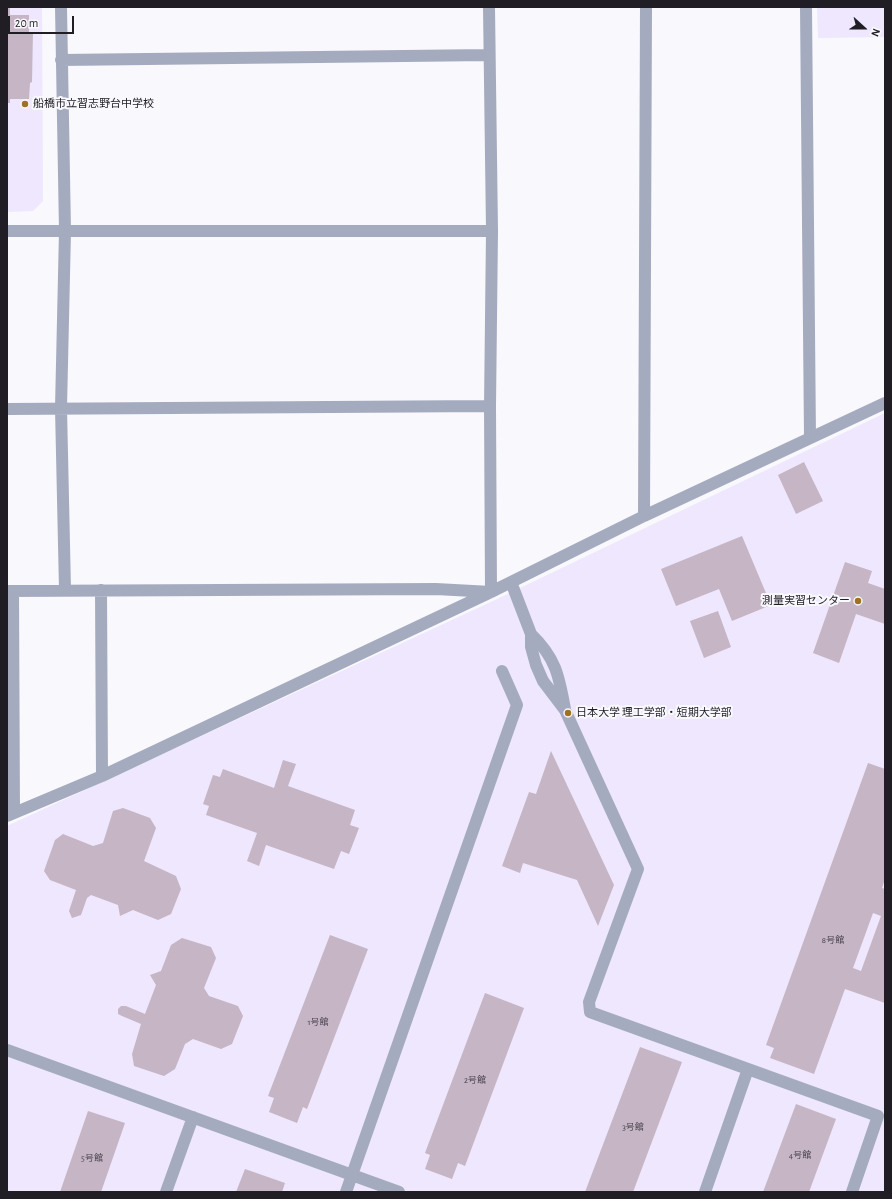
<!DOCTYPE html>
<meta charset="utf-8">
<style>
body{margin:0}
#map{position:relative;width:892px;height:1199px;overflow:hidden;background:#f9f8fc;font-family:"Alegreya Sans",sans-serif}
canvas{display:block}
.frame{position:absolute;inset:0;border:8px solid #201d25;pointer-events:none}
.north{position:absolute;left:844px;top:8px;width:40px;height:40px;-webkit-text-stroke:3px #f9f8fc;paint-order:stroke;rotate:111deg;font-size:11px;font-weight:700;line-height:16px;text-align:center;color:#201d25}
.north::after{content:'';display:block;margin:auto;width:14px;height:18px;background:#201d25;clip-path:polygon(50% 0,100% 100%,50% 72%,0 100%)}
.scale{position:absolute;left:8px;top:16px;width:66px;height:18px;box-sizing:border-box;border:2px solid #201d25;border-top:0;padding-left:5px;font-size:12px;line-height:14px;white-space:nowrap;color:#201d25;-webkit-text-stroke:3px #f9f8fc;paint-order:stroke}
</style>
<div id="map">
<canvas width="892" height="1199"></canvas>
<div class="frame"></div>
<div class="north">N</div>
<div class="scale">20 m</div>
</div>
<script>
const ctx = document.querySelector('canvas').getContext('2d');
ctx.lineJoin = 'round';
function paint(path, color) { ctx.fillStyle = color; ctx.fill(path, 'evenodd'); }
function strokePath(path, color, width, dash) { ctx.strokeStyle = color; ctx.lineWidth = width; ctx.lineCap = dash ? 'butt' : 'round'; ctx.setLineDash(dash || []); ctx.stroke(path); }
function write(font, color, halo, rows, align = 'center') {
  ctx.font = font + ' "Alegreya Sans","Noto Sans JP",sans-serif'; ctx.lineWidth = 4; ctx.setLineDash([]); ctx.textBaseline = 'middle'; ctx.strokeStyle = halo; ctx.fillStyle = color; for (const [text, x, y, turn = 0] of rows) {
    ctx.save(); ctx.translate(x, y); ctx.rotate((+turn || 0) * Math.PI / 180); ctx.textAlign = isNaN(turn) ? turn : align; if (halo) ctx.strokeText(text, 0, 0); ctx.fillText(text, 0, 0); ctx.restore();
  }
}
const built = new Path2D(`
 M7 7H42L43 201 33 211 7 212Z
 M817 7H885V37L818 38Z
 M885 413V1192H7V826L495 600Z`);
const building = new Path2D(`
 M7 7H10V15H29V33L33 32 32 82 30 83 29 99H10V103H7Z
 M804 462 823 501 796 514 778 475Z
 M742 536 771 605 732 621 719 589 676 606 661 569Z
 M845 562 872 571 868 583 885 589V624L856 614 839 663 813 653Z
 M718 611 731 647 704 658 690 621Z
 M551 751 614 885 598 926 577 880 523 863 520 873 502 866 529 792 536 794Z
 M283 760 296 764 288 786 355 810 350 825 359 828 349 854 341 851 334 869 266 845 259 866 247 861 257 833 206 815 209 806 203 804 213 775 220 777 223 769 274 788Z
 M868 763 885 769V879L882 888 885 889V1003L845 989 814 1074 770 1058 774 1048 766 1045ZM873 913 881 916 861 971 853 968Z
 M123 808 150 818 156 828 144 861 176 876 181 889 171 914 158 920 133 910 120 916 118 905 91 895 87 898 81 915 72 918 69 911 76 890 50 880 44 871 55 840 63 834 93 846 103 843 113 811Z
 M330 935 368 949 307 1109 303 1107 297 1123 269 1112 274 1098 268 1096Z
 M182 938 211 947 216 958 204 988 209 996 238 1006 243 1016 232 1044 221 1049 193 1039 185 1044 175 1069 164 1076 134 1066 132 1054 141 1024 122 1016 118 1014V1009L121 1006H126L145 1014 156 985 150 975 161 971 171 945Z
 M485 993 524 1008 465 1166 458 1163 452 1179 425 1169 430 1155 425 1153Z
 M640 1047 682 1062 633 1192H585Z
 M796 1104 836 1119 809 1192H763Z
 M88 1111 125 1123 101 1192H60Z
 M245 1169 285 1183 282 1192H236Z`);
const minor = new Path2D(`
 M61 7 65 231 61 408 65 590
 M806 7 810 438
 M61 60 489 55
 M7 231H492
 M7 409 490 406
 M644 516 646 7
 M511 582 531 634V647L536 665 543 681 565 710 638 869 589 1002 590 1012 878 1116 852 1192
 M101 590 102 776
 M7 591 436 589 491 592 490 406 492 231 489 7
 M13 591 14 813
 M531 634C556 658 559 676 565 709
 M7 816 102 776 491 592 644 516 885 403
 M7 1050 399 1192
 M166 1192 193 1117
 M346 1192 517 705 502 671
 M705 1192 748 1069`);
const markers = [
 [25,104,4,"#a07123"],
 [858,601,4,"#a07123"],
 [568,713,4,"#a07123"]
];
const numberNames = [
 ["8号館",833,940],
 ["1号館",318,1022],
 ["2号館",475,1080],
 ["3号館",633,1127],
 ["4号館",800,1155],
 ["5号館",92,1158]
];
const poiNames = [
 ["船橋市立習志野台中学校",33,104],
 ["測量実習センター",850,601,"right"],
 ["日本大学 理工学部・短期大学部",576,713]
];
paint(built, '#eee7fe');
paint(building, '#c6b5c5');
strokePath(minor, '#a5abbf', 12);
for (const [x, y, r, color] of markers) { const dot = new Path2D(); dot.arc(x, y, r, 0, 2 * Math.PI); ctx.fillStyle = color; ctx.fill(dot); strokePath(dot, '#f9f8fc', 1.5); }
write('9px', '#4a434d', null, numberNames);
write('11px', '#201d25', '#f9f8fc', poiNames, 'left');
</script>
